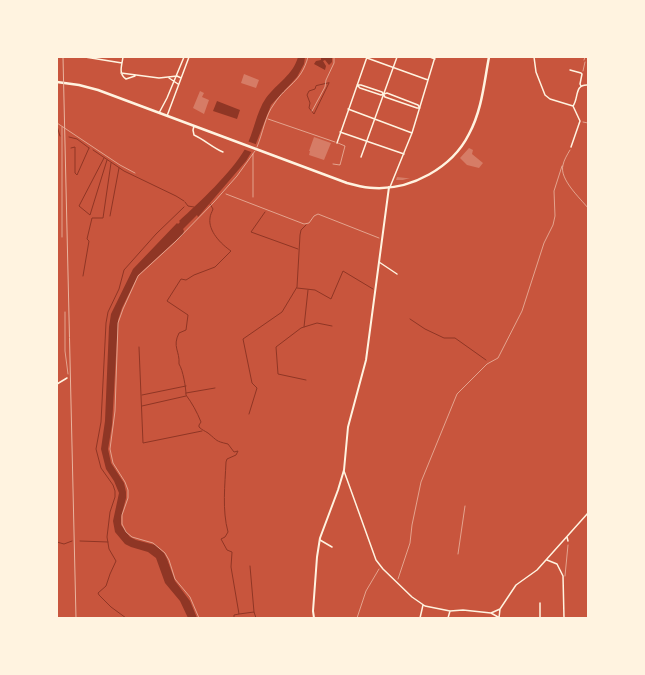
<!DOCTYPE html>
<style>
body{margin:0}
#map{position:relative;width:645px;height:675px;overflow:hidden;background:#c8553d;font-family:"Crimson Pro",serif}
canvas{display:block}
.frame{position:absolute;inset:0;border:58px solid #fff3e0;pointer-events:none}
</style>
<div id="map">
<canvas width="645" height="675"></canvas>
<div class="frame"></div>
</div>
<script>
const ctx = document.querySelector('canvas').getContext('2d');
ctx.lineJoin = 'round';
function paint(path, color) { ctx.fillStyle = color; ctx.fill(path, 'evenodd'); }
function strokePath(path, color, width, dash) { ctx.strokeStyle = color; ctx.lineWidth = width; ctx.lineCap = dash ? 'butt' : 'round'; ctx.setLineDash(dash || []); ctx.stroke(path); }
const water = new Path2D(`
 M298 57H305L304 64 297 77 271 105 255 146 246 161 198 217 197 215 183 229 184 231 183 234 138 275 122 308 118 320 112 425 108 449 111 463 124 483 126 492V498L121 517V525L130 537 136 540 155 545 164 553 167 559 175 581 190 601 197 618H188L180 601 165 583 156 558 148 552 131 547 125 544 115 532 113 521 119 493 114 481 106 469 101 449 105 421 109 327 111 314 133 269 177 223 178 224 180 222 179 221C200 202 231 173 245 149 254 133 256 112 266 98 277 83 293 75 298 57Z
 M321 57H332V62L329 65 325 60 323 61 326 66 325 70 314 64 316 61 321 60Z
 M217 101 240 110 237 119 213 111Z`);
const pier = new Path2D(`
 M247 141 258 145 254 153 243 149Z`);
const stream = new Path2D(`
 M329 83 314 114 309 108 310 103 307 95 309 91 315 89 316 86Z
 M57 126 60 136
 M69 137 77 139 89 148
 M71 148 75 147V173L77 175 89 148
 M93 150 124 171 176 196 184 201
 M104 158 79 206 90 215 107 160
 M185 202 188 206 194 207
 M210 204 213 209C212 212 210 215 210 218 208 231 221 244 231 251L215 267 194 275 186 280 181 279 167 301 188 315 186 330 179 333C172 347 180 351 179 364 183 370 186 388 186 395 192 403 197 412 201 422L199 425V427C202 430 205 431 208 433 218 441 215 441 228 444L234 452 238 451 236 455 227 459 226 462C225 485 222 510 228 532L225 537 221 539 227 550 232 552 231 567 239 614 234 615V618
 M265 212 251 232 298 249
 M110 216 119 168
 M83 276 89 241 87 239 92 218H103L111 163
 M297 288 315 290 331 299 343 271 373 289
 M308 290 304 327 317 323 332 326
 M410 319 425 329 444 338H455L486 360
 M304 327 301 328 276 347 278 374 306 380
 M139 347 143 443 202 431
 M186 393 215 388
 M142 395 186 386
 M142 406 186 396
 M249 414 257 388 252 383 243 339 282 312 297 287 300 235 301 230 306 225
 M80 541 108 542
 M57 542 64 544 72 541
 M250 566 254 612
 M239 614 254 612 256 618
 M126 618 111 607 99 595 98 593 106 586 110 574 116 561 109 549 107 537 110 512 115 497V491L113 485 101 468 96 449 101 422 106 323 108 312 119 289 124 270 156 234 184 207`);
const building = new Path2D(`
 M244 74 259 80 256 88 241 83Z
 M200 91 204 93 202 97 209 100 204 114 193 108Z
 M314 137 331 143 324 160 309 155 310 151H309Z
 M469 148 473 150 472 154 483 163 479 168 467 165 460 158Z
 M397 177 406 178H410L403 180H396Z`);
const path = new Path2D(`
 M583 71 585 62
 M312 111 325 87 326 80 334 63V57
 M583 122 588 123
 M57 123 120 165 135 173
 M570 150C567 155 564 160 563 165 559 179 580 198 588 208
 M226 194 304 224 309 223 314 216 318 214 379 238
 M62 237V127
 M65 312V351L68 374
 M458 554 465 506
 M565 576 568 545
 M398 579 410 543 412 525 421 482 457 394 487 364 498 358 522 311 544 243 553 225 555 216 554 191 562 166
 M357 618 366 591 379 569`);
const service = new Path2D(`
 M584 60 585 57
 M268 119 335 142
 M257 147C263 133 265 116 274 104 287 84 301 83 308 57
 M333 164 340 165 345 146 338 143
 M253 197V154
 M199 618 190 597 175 579 169 560 165 553 153 543 132 537 126 532 122 524V515L128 498V490L125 482 113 463 110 449 115 411 118 323 123 309 138 276 175 242 214 202 237 176 255 151`);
const minor = new Path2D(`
 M85 57 122 63
 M123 57C122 65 118 74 126 79L135 76
 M430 57 435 59
 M534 57 536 72 545 95 550 99 573 106C579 98 574 84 588 85
 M367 58 428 80
 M570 70 581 73 582 74 580 84 581 86
 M121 73 159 78 177 76 181 78
 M169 78 178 84
 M357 85 360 88 381 95 387 93 418 105 420 108
 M357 85H361L382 92 385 97 417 108H419
 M348 109 412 133
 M159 113 167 98 184 57
 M167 116 189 57
 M194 126 193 130 194 135C205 140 213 148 223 152
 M340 132 404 154
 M337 143 367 57
 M571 147 580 121 573 106
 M361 157 397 57
 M390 187 412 133 435 57
 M379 262 397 274
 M57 384 67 378
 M344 471 376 560 383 569 412 597 425 606 450 611 463 610 491 613 500 609 516 585 537 570 588 513
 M567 537 568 541
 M320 540 332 547
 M547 560 557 564 563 576 564 618
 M500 609 499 618H511
 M491 613 498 617
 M420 618 423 605
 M448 618 450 611
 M540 618V603`);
const tertiary = new Path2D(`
 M314 618 313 611 317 557 320 538 338 490 344 470 348 427 366 360 389 187`);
const primary = new Path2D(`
 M57 82 79 85 98 90 347 183C356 185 364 188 374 188 411 190 452 168 469 134 482 110 484 83 489 57`);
const rail = new Path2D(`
 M63 57 76 618`);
paint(water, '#8f3625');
paint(pier, '#c8553d');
strokePath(stream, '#8f3625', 1);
paint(building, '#d67c66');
strokePath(path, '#fff3e0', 0.5);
strokePath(service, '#fff3e0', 0.5);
strokePath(minor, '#fff3e0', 1.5);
strokePath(tertiary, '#fff3e0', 2);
strokePath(primary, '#fff3e0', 2.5);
strokePath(rail, '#e9b49f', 1);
</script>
